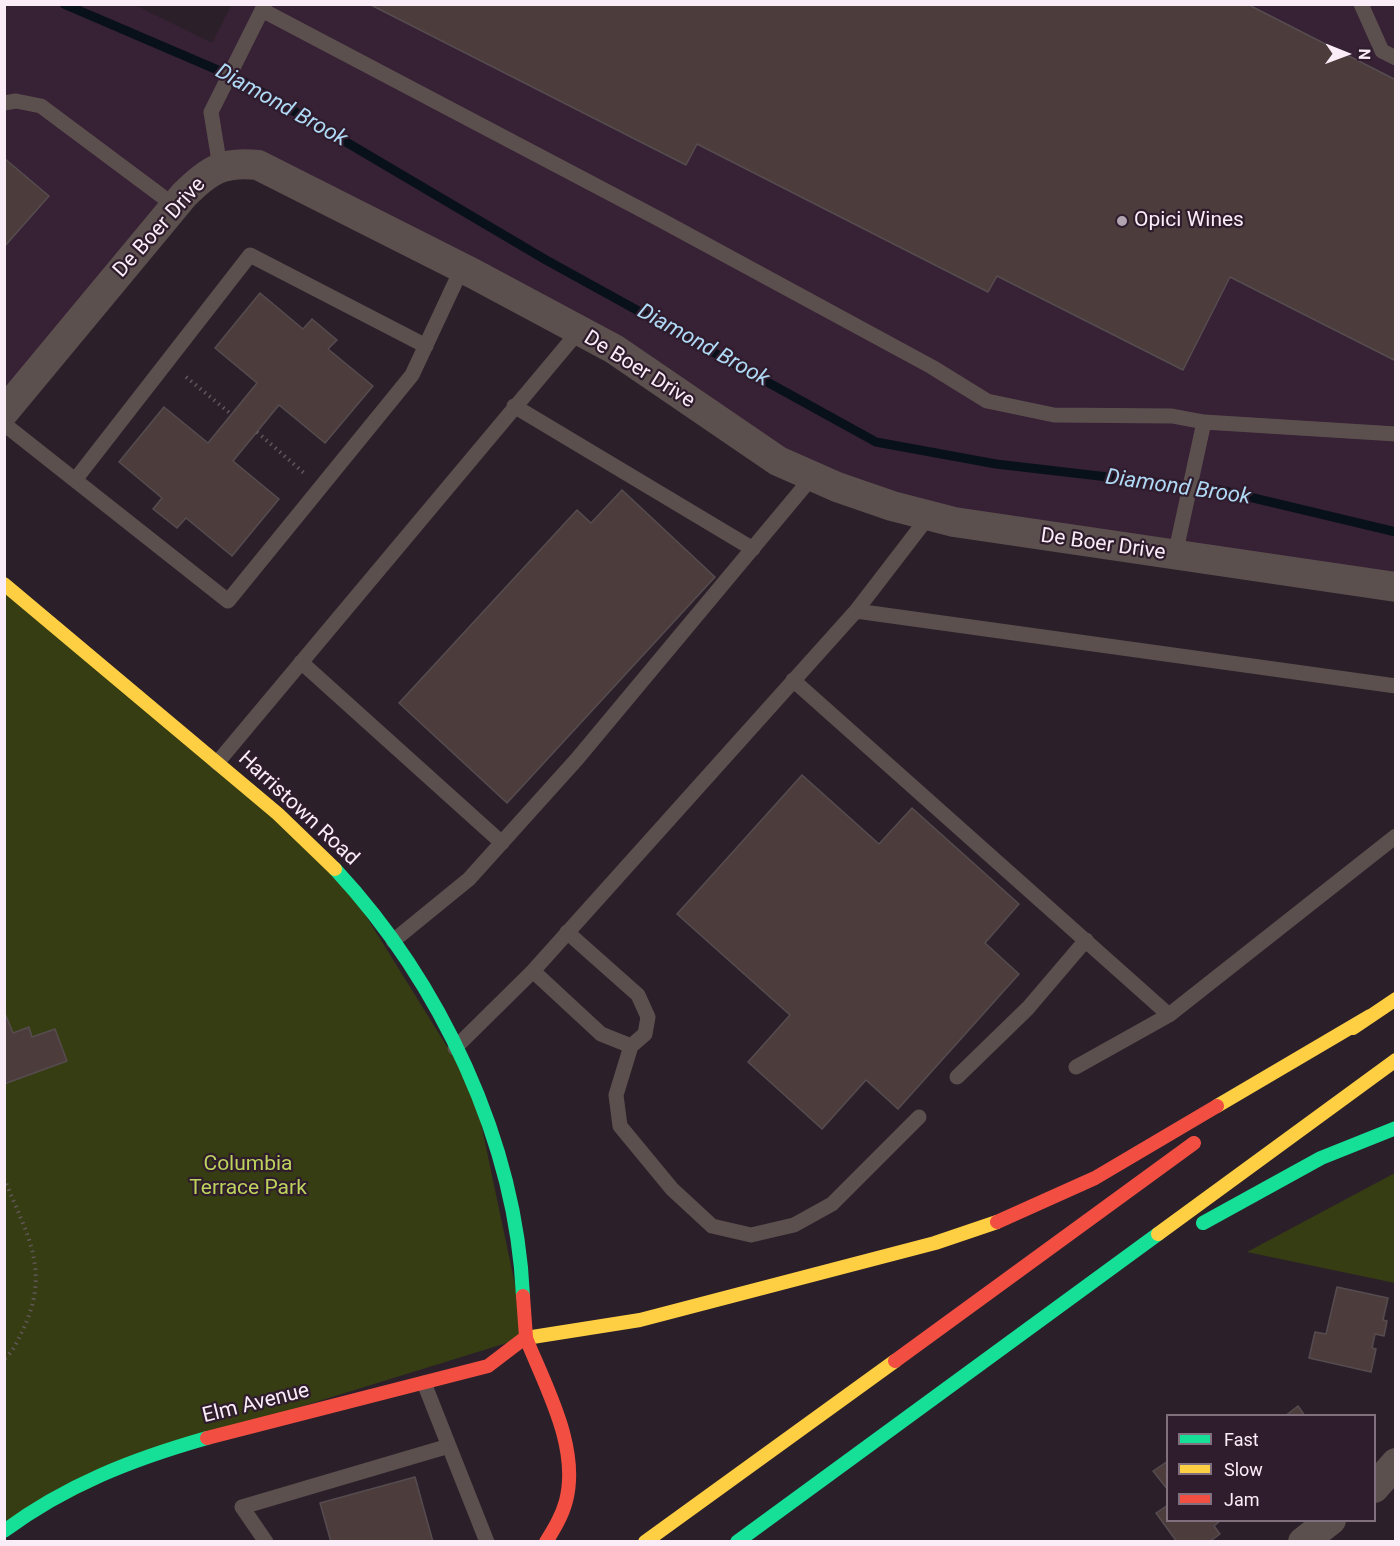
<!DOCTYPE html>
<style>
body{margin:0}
#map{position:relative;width:1400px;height:1546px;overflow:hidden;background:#2b202a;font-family:Roboto,sans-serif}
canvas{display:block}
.frame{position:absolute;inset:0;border:6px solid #faedf8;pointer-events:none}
.legend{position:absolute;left:1166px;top:1414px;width:210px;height:108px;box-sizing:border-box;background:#2f1c2d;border:2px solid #80707e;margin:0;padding:8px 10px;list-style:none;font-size:18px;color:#faedf8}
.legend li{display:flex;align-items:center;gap:12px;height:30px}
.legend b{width:30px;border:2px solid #80707e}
.north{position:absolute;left:1316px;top:24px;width:60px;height:60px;-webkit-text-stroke:4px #2f1c2d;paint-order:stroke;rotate:91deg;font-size:16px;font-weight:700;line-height:24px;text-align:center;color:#faedf8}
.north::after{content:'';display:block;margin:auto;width:21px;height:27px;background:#faedf8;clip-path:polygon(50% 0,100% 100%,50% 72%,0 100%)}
</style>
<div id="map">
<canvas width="1400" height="1546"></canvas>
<div class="frame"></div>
<ul class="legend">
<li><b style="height:8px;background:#16e098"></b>Fast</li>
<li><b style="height:8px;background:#ffcf43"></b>Slow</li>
<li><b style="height:8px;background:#f24e42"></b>Jam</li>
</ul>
<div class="north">N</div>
</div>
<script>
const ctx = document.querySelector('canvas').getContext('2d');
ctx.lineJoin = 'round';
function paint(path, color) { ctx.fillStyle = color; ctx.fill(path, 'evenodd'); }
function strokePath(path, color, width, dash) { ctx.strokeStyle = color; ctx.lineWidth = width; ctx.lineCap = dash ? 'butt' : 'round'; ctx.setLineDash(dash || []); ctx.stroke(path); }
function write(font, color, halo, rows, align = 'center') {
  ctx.font = font + ' Roboto,sans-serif'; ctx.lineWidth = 4.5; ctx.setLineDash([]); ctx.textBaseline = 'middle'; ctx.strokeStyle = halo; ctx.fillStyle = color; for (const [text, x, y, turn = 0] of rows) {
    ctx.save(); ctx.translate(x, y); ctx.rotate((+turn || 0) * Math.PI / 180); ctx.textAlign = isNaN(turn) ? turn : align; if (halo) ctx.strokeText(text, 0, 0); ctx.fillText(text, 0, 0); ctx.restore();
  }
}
const built = new Path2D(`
 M232 4 1395 5V587L954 522 729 429 258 165 220 167 5 412V5H135L212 43Z`);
const green = new Path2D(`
 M4 584 338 871 474 1090 526 1337 177 1445 4 1531Z
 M1395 1173V1283L1247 1252Z`);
const stream = new Path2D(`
 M64 4 241 80 546 260 876 442 996 464 1220 490 1396 532`);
const building = new Path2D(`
 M369 4H1247L1396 80V361L1230 277 1183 370 997 276 988 292 697 144 686 165Z
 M4 158 49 196 4 247Z
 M260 293 303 329 312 319 337 340 328 349 373 386 325 443 279 405 233 461 279 499 232 556 186 518 177 528 153 509 162 498 119 462 164 407 208 443 257 383 215 348Z
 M622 490 715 577 507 803 399 703 577 510 591 523Z
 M802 775 879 844 912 808 1019 904 985 943 1019 974 898 1109 866 1080 822 1129 748 1062 790 1015 677 914Z
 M4 1011 13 1033 29 1027 32 1037 55 1029 67 1061 4 1084Z
 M1337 1287 1388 1298 1383 1320 1387 1321 1384 1336 1375 1334 1372 1348 1376 1349 1371 1372 1309 1358 1315 1332 1326 1334Z
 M1298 1406 1305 1416H1285Z
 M1168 1461V1490L1153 1471Z
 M415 1477 433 1542H331L320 1503Z
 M1168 1505V1520H1221L1214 1526 1220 1534 1209 1542H1177L1156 1513Z`);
const path = new Path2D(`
 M186 377 231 414
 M257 432 304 473
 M4 1178C27 1236 52 1270 22 1332 17 1341 13 1353 4 1359`);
const lane = new Path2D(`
 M265 4 262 10 659 219 932 367 987 401 1054 415 1172 416 1204 422 1396 434
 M1361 4 1382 51 1396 58
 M4 103 16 101 41 106 175 206
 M220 167 211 112 262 10
 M514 406 753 549
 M4 424 228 601 412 375 462 268
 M75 480 250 255 426 346
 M1175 555 1204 422
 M856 611 929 516
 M301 662 502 843
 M793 680 1169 1015 1396 836
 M217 763 578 332
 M567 932 638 995 648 1017 645 1034 631 1046 616 1095 620 1126 672 1189 712 1226 751 1235 794 1225 832 1204 919 1117
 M393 941 469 879 577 759 813 476
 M533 971 601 1034 631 1046
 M455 1048 533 971 856 611 1396 686
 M1076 1067 1169 1015
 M957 1077 1028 1008 1086 940
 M424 1383 487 1542
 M266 1542 242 1507 449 1446`);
const street = new Path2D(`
 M4 412 184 195C209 170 223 161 258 165L474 274 614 349 778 461 837 487 892 506 954 522 1396 587
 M1374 1488 1396 1463
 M1303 1542 1331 1520`);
const fast = new Path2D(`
 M335 869C440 982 516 1141 523 1296
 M1203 1223 1321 1158 1396 1128
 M4 1531C66 1485 133 1459 207 1438
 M737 1542 1158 1234`);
const slow = new Path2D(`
 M4 584 278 814 335 869
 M1353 1028 1396 999
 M1217 1106 1370 1016
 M1158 1234 1396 1060
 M526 1338 640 1320 935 1243 997 1222
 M645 1542 895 1361`);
const jam = new Path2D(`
 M997 1222 1095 1178 1217 1106
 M526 1338C545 1386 580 1447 566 1501 562 1516 554 1529 546 1542
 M895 1361 1194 1143
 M207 1438 488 1366 526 1337 523 1296`);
const markers = [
 [1122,221,6,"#b2a5b0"]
];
const poiNames = [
 ["Opici Wines",1134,221]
];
const streetNames = [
 ["De Boer Drive",160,228,-48],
 ["De Boer Drive",639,370,32],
 ["De Boer Drive",1103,545,8],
 ["Harristown Road",298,809,43],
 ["Elm Avenue",256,1404,-14]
];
const parkNames = [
 ["Columbia",248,1165],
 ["Terrace Park",248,1189]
];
const waterNames = [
 ["Diamond Brook",281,106,29],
 ["Diamond Brook",703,346,29],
 ["Diamond Brook",1178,488,8]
];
paint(built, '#372135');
paint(green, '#373d12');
strokePath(stream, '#081119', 9);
paint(building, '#4c3d3c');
strokePath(building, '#564c4f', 1.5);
strokePath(path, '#615759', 4, [1.5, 4.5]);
strokePath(lane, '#5c504e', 15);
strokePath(street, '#5c504e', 30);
strokePath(fast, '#16e098', 14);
strokePath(slow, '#ffcf43', 14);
strokePath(jam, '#f24e42', 14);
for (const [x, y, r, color] of markers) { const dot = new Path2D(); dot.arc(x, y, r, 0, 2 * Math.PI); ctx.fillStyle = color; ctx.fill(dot); strokePath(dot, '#2f1c2d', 2); }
write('21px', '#faedf8', '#2f1c2d', poiNames, 'left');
write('21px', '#faedf8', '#2f1c2d', streetNames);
write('21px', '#bdd35c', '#2f1c2d', parkNames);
write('italic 22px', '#afd9f5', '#2f1c2d', waterNames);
</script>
